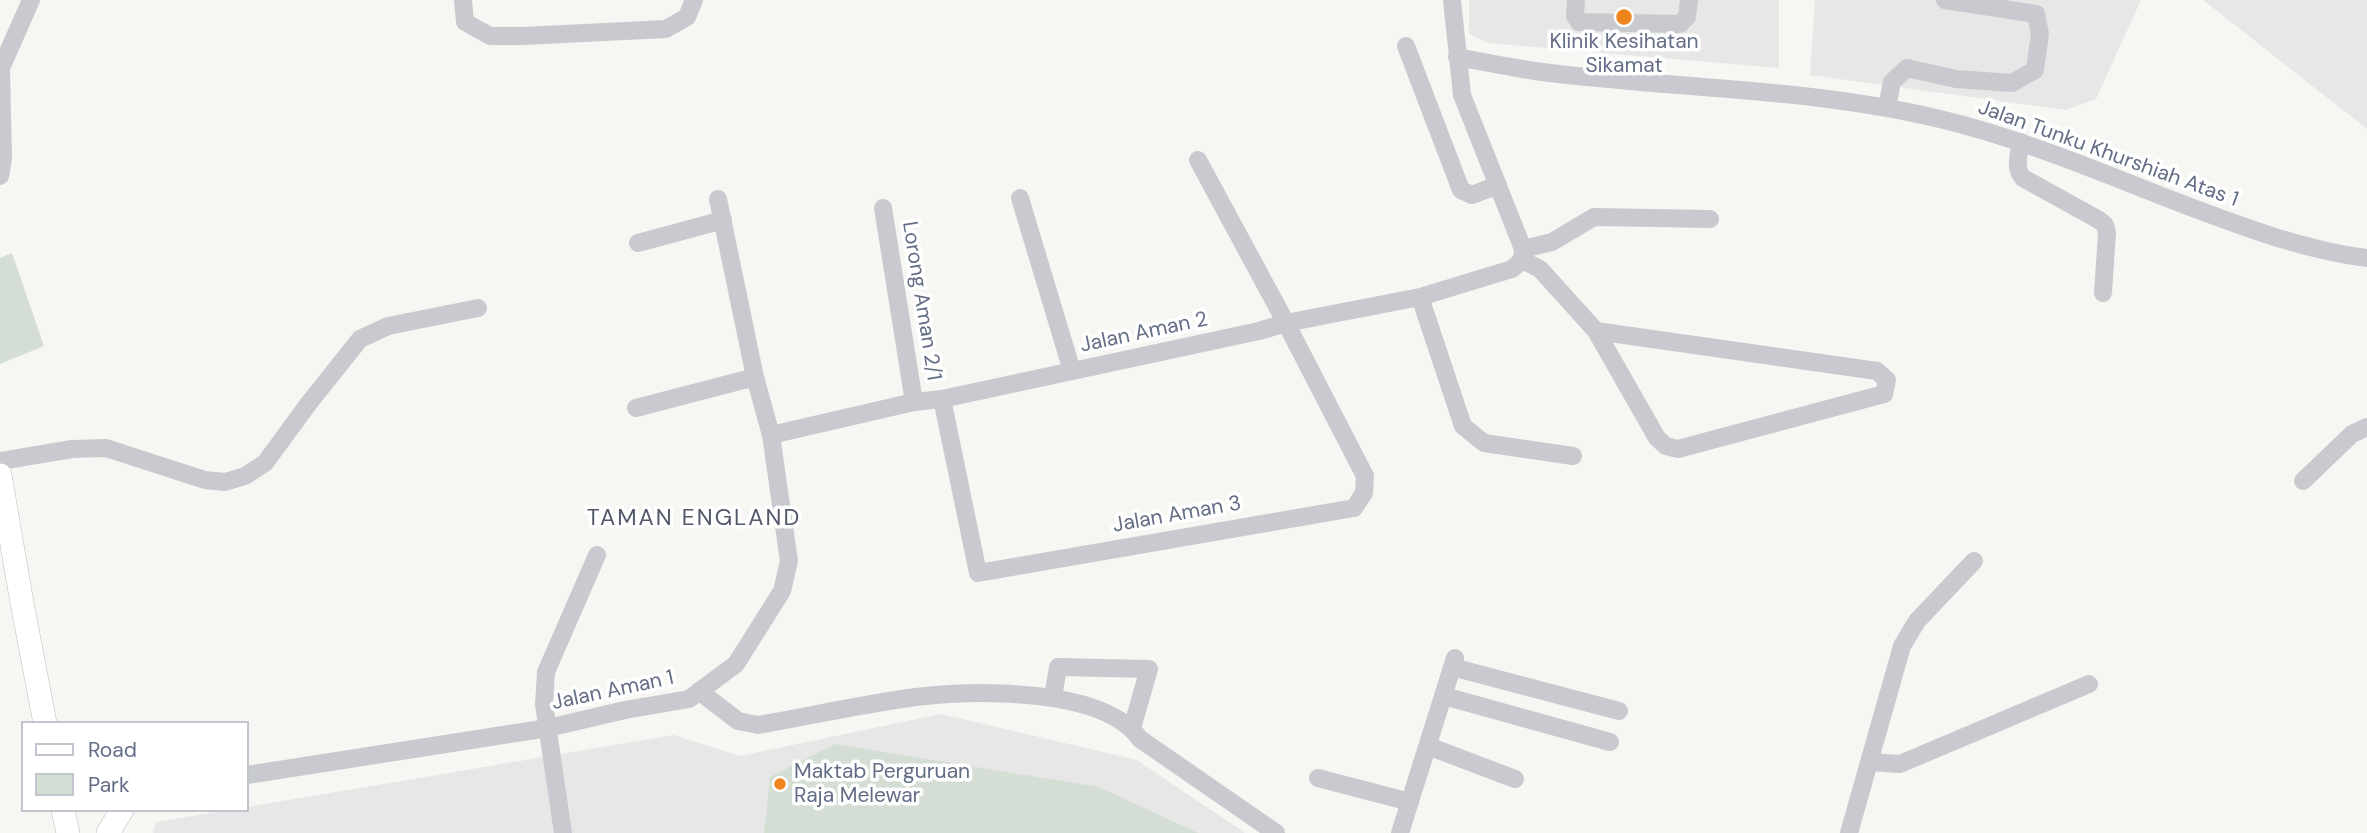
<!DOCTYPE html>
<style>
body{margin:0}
#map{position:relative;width:2367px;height:833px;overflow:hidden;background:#f6f7f3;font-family:"DM Sans",sans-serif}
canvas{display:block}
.legend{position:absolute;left:21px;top:721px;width:228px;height:91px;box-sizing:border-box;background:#fff;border:2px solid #c1c5cf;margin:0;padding:9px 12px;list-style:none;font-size:21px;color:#636d86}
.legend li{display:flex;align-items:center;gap:14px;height:35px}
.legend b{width:35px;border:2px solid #c1c5cf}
</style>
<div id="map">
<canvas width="2367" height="833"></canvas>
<ul class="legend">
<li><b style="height:9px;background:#fff"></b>Road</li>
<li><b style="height:19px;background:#d5ded4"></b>Park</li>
</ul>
</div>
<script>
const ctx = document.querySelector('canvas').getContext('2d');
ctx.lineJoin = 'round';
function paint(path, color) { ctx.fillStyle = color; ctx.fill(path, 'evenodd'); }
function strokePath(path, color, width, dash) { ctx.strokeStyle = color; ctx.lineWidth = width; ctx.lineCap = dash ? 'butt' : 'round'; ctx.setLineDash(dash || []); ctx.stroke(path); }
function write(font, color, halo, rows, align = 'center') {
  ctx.font = font + ' "DM Sans",sans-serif'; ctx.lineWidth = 7; ctx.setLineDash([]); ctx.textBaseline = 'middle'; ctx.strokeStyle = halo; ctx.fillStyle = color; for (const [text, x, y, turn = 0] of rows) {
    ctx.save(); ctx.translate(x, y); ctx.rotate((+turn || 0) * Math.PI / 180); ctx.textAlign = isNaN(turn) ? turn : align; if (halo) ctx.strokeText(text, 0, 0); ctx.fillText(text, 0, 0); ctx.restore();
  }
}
const built = new Path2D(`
 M1469 0H1779V68L1488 43 1469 34Z
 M1815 0H2141L2096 99 2066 110 1810 75Z
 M2203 0H2367V129Z
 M941 714 1137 760 1245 833H153L156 822 229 810H247V807L674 735 740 756Z`);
const green = new Path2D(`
 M12 253 44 346 0 364V258Z
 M835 744 1099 787 1198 833H764L770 777Z`);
const minor = new Path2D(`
 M463 0 465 22 490 36H523L666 29 687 17 694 0
 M1452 0 1462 95 1523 249 1522 260
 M1576 0 1575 16 1579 22 1680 24 1687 17 1689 0
 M1406 46 1461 190 1472 195 1498 185
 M1457 57C1483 62 1509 67 1535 71 1669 89 1807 87 1940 119 2024 139 2104 174 2185 205 2244 227 2303 250 2367 258
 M1887 108 1892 82 1907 68 1956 79 2012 83 2035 70 2040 34 2036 14 1945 0
 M2021 142C2019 155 2014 168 2023 178L2099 220 2105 225 2107 233 2103 293
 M0 176 3 159 1 68 31 0
 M1020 198 1072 371
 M883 208 914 402
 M638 243 723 220
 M1523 249 1552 242 1594 217 1710 219
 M1522 260 1540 269 1596 331 1657 438 1666 446 1678 449 1884 394 1887 380 1877 371 1596 331
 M1420 297 1463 426 1484 443 1573 456
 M942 399 978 573 1354 508 1364 493 1365 476 1286 323 1198 160
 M636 408 755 377
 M771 435 914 402 942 399 1259 331 1286 323 1420 297 1512 269 1522 260
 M0 461 72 449 106 448 205 480 225 482 245 476 265 463 309 403 360 339 388 326 478 308
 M2303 481 2352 434 2367 427
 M1452 667 1619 711
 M699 691 738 721 758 725C810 716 863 704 916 697 975 690 1103 687 1140 739L1276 833
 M1444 696 1610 742
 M1053 698 1058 667 1149 669 1132 728
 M1428 746 1515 779
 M1869 762 1900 764 2089 684
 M247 775 548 728 625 710 689 699 736 664 782 591 789 561 771 435 755 377 718 199
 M1318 778 1410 802
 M563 833 544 704 546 672 597 555
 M1400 833 1455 658
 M1849 833 1902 646 1917 621 1974 561`);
const major = new Path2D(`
 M0 475 22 603 45 723
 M63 810 68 833
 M108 833 122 810`);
const markers = [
 [1624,17,9,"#ee841b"],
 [780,784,7,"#ee841b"]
];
const poiNames = [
 ["Klinik Kesihatan",1624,42],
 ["Sikamat",1624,66],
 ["Maktab Perguruan",794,772,"left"],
 ["Raja Melewar",794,796,"left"]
];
const streetNames = [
 ["Jalan Tunku Khurshiah Atas 1",2108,154,20],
 ["Lorong Aman 2/1",921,301,81],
 ["Jalan Aman 2",1144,333,-12],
 ["Jalan Aman 3",1177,515,-10],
 ["Jalan Aman 1",613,691,-12]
];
const neighbourhoodNames = [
 ["TAMAN ENGLAND",694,519]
];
paint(built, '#e6e7e6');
paint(green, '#d5ded4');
strokePath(major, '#b9bbc0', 24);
strokePath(minor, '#c9cacf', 18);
strokePath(major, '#fff', 23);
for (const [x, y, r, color] of markers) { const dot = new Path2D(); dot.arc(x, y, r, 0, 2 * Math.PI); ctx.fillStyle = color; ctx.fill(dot); strokePath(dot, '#fff', 2.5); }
write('21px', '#636d86', '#fff', poiNames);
write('21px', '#636d86', '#fff', streetNames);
ctx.letterSpacing = '2px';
write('23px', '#52596a', '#fff', neighbourhoodNames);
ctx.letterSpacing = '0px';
</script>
